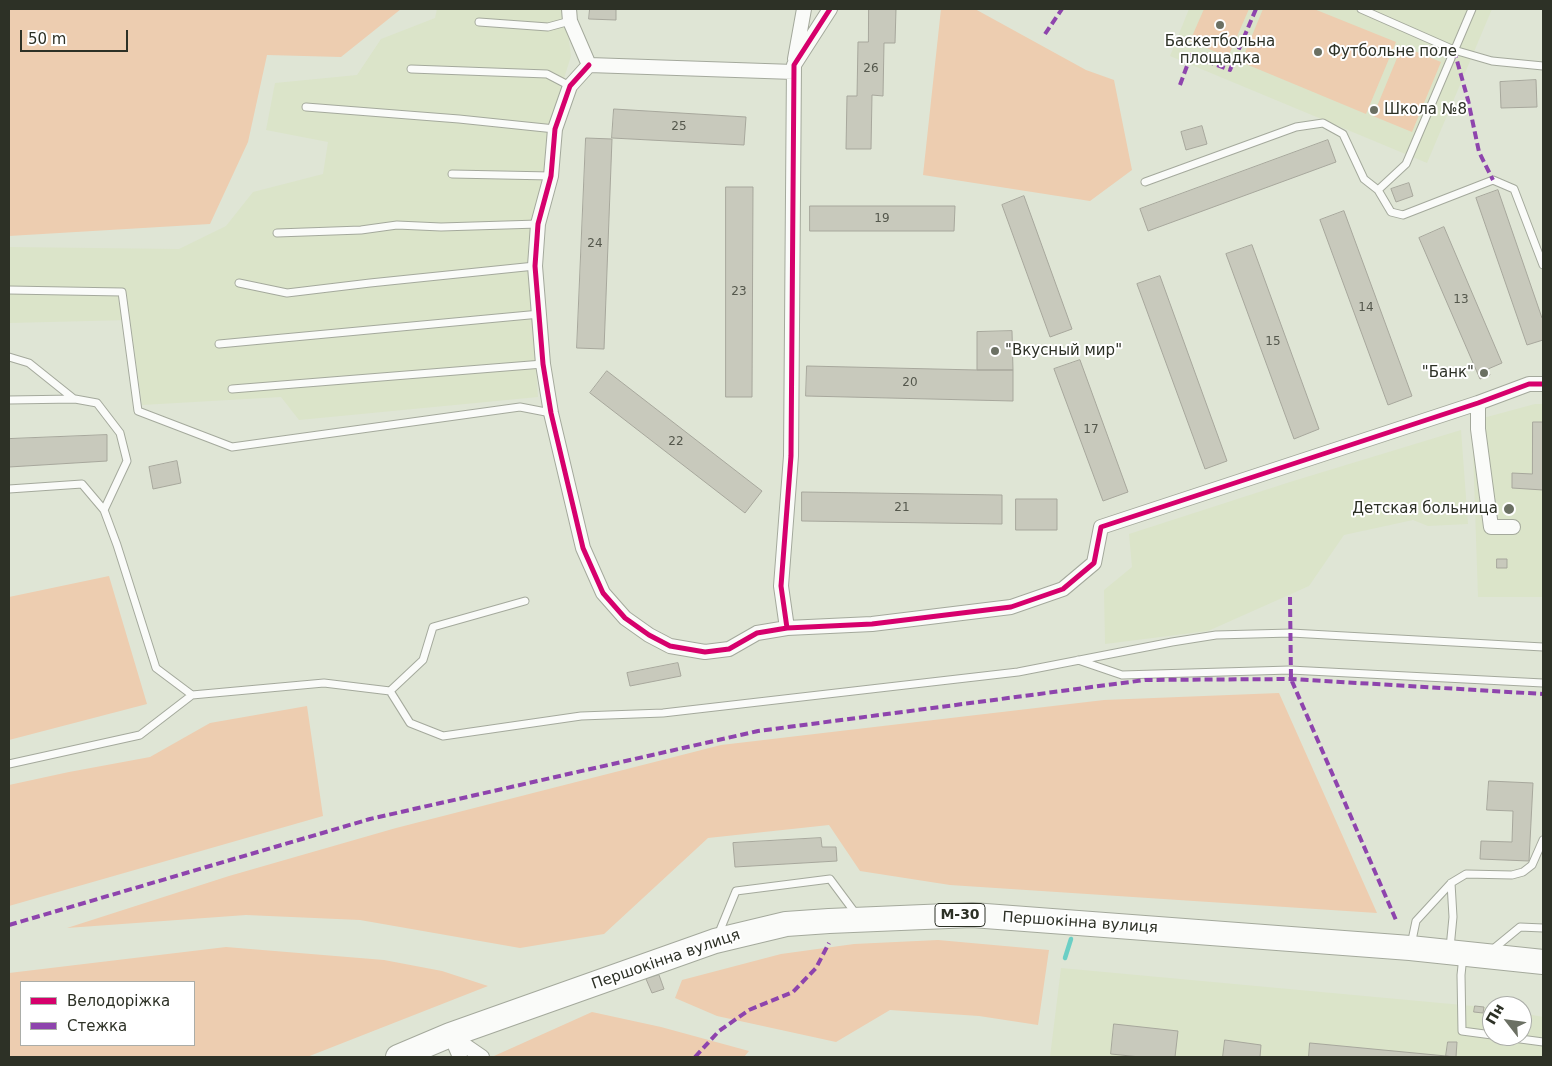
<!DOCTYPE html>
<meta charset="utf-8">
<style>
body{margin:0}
#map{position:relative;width:1552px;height:1066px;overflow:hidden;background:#dfe5d5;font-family:"DejaVu Sans",sans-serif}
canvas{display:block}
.frame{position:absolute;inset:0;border:10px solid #2d3126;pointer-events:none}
.legend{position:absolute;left:20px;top:981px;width:175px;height:65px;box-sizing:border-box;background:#fff;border:1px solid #abada8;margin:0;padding:6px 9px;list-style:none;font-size:15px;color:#2d3126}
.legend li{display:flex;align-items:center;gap:10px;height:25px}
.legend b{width:25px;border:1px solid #abada8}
.north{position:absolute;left:1482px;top:996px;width:50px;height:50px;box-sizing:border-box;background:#fff;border:1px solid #abada8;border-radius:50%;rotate:300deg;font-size:14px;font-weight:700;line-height:20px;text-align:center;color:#2d3126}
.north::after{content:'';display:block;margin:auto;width:18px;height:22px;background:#6b7063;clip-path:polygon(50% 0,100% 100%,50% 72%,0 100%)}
.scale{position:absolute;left:20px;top:30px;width:108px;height:22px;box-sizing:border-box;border:2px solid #2d3126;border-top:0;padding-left:6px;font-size:15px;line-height:18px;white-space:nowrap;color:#2d3126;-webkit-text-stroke:4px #fff;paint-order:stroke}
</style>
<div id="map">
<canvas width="1552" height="1066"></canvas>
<div class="frame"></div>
<ul class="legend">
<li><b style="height:6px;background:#d6006c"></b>Велодоріжка</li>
<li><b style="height:6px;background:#8e44ad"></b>Стежка</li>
</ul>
<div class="north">Пн</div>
<div class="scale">50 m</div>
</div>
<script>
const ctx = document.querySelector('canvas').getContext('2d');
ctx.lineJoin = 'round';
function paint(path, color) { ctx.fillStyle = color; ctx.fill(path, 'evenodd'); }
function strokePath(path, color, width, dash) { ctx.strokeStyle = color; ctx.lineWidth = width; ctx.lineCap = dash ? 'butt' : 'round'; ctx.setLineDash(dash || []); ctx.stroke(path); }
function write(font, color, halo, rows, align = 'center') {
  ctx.font = font + ' "DejaVu Sans",sans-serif'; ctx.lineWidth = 4; ctx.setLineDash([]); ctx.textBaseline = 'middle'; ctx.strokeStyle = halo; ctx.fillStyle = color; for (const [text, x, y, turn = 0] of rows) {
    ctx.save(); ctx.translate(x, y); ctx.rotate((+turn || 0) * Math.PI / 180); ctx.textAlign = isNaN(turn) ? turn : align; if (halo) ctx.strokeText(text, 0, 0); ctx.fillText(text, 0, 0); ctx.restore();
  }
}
const built = new Path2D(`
 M437 9H565L571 56 554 111 547 155 528 246 538 397 299 420 281 397 142 405 130 320 9 323V247L179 249 226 226 253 192 323 174 328 142 266 130 275 83 357 75 381 39 435 18Z
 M1189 9H1492L1427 163 1170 56Z
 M1535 404H1543V597H1478L1472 421Z
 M1461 430 1468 524 1428 526 1413 520 1344 535 1309 586 1208 631 1105 644 1104 590 1132 567 1129 534 1290 482Z
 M1061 968 1484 1007 1492 1008V1036H1522V1013L1543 1017V1057H1050Z`);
const green = new Path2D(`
 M9 9H401L341 57 267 55 248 142 210 224 9 236Z
 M941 9H975L1086 70 1114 80 1132 170 1090 201 923 175Z
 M1204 9H1249L1228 57 1190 41Z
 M1263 9H1314L1396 42 1366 114 1241 62Z
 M1402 46 1441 62 1412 132 1373 116Z
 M109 576 147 704 9 740V597Z
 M1279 693 1377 913 950 885 860 871 829 825 708 838 604 934 520 948 360 920 246 915 67 928 229 876 396 828 721 745 1104 700Z
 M307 706 323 816 9 906V785L69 772 150 757 210 723Z
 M938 940 1049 950 1038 1025 979 1016 890 1010 836 1042 717 1016 675 998 682 980 781 954 854 944Z
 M226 947 384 960 442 971 488 986 307 1057H9V973ZM21 982H194V1045H21Z
 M592 1012 661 1027 749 1051 744 1057H497L494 1056Z`);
const stream = new Path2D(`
 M1065 958 1071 939`);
const building = new Path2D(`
 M590 9H616V20L589 19Z
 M869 9H896L895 43H884L883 96 872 95 871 149H846L847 96H857L858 42H868Z
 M1536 80 1537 107 1501 108 1500 82Z
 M614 109 746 117 744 145 612 138Z
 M1202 126 1207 144 1186 150 1181 132Z
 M586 138 612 139 604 349 577 348Z
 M1328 140 1336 162 1148 231 1140 209Z
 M1409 183 1413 196 1396 202 1391 189Z
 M726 187H753L752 397H726Z
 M1498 190 1542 318 1543 317V340L1527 345 1476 198Z
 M1024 196 1072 329 1050 337 1002 205Z
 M810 206H955L954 231H810Z
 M1344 211 1412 396 1388 405 1320 220Z
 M1444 227 1502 363 1488 369 1490 375 1480 379 1419 238Z
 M1252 245 1319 429 1294 439 1226 254Z
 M1160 276 1227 461 1205 469 1137 284Z
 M1012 331 1013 370H977V332Z
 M1080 360 1128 492 1103 501 1054 369Z
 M807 366 977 370H1013V401L806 396Z
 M607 371 762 491 745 513 590 393Z
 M1533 422H1543V490L1512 488V473L1532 474Z
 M107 435V461L9 467V439Z
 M177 461 181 483 153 489 149 467Z
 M802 492 1002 495V524L802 521Z
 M1016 499H1057V530H1016Z
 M1497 559H1507V568H1497Z
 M678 663 681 676 630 686 627 673Z
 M1489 781 1533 783 1529 861 1480 859 1481 841 1512 842 1513 811 1487 810Z
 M821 838 822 847H836L837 861 735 867 733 843Z
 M659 975 664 989 652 993 646 979Z
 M1475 1006 1484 1007 1483 1013 1474 1012Z
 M1114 1024 1178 1031 1175 1057H1140L1111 1054Z
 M1225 1040 1261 1045 1260 1057H1223Z
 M1448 1042H1457L1456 1057 1446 1056Z
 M1310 1043 1446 1056 1452 1057H1309Z`);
const service = new Path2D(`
 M1361 9 1454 50 1492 61 1543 66
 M479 22 548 27 570 21
 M411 69 547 74 570 86
 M306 107 459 119 555 129
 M452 174 551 176
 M1145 182 1296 127 1323 123 1343 134 1364 179 1378 190 1406 164 1472 9
 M1378 190 1391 212 1403 215 1493 180 1514 189 1543 265
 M277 233 361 230 397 225 441 227 538 224
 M239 283 287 293 370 283 535 266
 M9 290 122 292 138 411 232 447 520 407 551 413
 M219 344 540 314
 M9 357 29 363 74 399
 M232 389 543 364
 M9 400 75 399 97 403 120 433 127 461 104 510 117 545 156 668 192 695
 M9 489 82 484 104 510
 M1078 660 1122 675 1290 670 1543 683
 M390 691 423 660 433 627 525 601
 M9 764 140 735 192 695 324 683 390 691 410 723 443 736 581 716 663 713 1018 672 1172 642 1216 635 1291 633 1543 647
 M718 935 736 891 830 879 856 914
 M1411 945 1416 921 1451 883 1466 874 1512 875 1523 872 1532 865 1543 840
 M1450 948 1453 917 1451 883
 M1492 950 1520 927 1543 928
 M1463 956 1461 975 1462 1031 1492 1035
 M1498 1036 1543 1042`);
const minor = new Path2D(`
 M569 9 570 21 589 65 794 72
 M795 59 804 9
 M589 65 570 86 555 129 551 176 538 224 535 266 543 364 551 413 583 548 603 593 625 618 649 635 670 646 705 652 729 649 757 633 787 628 872 624 1011 607 1063 589 1094 563 1101 527 1478 403 1529 384H1543
 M1478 403V429L1491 527H1513
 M787 628 781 586 791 456 794 65 830 9
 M450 1035 482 1057
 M451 1036 460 1057`);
const trunk = new Path2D(`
 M398 1057 450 1035 715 941 786 924 829 921 972 915 1410 948 1543 962`);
const quiet = new Path2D(`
 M1045 34 1062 9
 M1454 50 1468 100 1479 152 1493 180
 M1180 85 1191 55 1230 70 1256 9
 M1290 597 1291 679 1396 920
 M9 925 370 819 758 731 1145 680 1291 679 1543 694
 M695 1057 719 1031 749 1010 793 992 816 968 829 943`);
const cycleway = new Path2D(`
 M589 65 570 86 555 129 551 176 538 224 535 266 543 364 551 413 583 548 603 593 625 618 649 635 670 646 705 652 729 649 757 633 787 628 872 624 1011 607 1063 589 1094 563 1101 527 1478 403 1529 384H1543
 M787 628 781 586 791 456 794 65 830 9`);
const markers = [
 [1220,25,5,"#6b7063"],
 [1318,52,5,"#6b7063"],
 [1374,110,5,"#6b7063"],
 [995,351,5,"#6b7063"],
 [1484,373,5,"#6b7063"],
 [1509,509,6,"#6b7063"]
];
const numberNames = [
 ["26",871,69],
 ["25",679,127],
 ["19",882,219],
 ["24",595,244],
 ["23",739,292],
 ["13",1461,300],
 ["14",1366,308],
 ["15",1273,342],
 ["20",910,383],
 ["17",1091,430],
 ["22",676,442],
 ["21",902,508]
];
const shields = [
 [960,915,50]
];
const shieldNames = [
 ["М-30",960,915]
];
const poiNames = [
 ["Баскетбольна",1220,42,"center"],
 ["площадка",1220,59,"center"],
 ["Футбольне поле",1328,52],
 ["Школа №8",1384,110],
 ["\"Вкусный мир\"",1005,351],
 ["\"Банк\"",1474,373,"right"],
 ["Детская больница",1498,509,"right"]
];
const streetNames = [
 ["Першокінна вулиця",1080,923,4],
 ["Першокінна вулиця",666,960,-19]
];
paint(built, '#dbe4c9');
paint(green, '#edcdb0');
strokePath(stream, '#6bcfc5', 4.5);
paint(building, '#c8c9bc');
strokePath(building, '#a7a79c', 1);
strokePath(service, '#a4a99c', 9);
strokePath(minor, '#a4a99c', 16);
strokePath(trunk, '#a4a99c', 26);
strokePath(service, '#fafbf9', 7);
strokePath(minor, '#fafbf9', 14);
strokePath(trunk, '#fafbf9', 24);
strokePath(quiet, '#8e44ad', 4, [8, 4]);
strokePath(cycleway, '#d6006c', 5);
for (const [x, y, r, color] of markers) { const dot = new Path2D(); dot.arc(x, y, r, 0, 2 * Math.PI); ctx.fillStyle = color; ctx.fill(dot); strokePath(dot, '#fff', 2); }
write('12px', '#54574c', null, numberNames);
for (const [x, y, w] of shields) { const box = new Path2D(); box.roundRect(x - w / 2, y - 11.5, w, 23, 4); ctx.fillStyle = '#fff'; ctx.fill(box); strokePath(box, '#2d3126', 1); }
write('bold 14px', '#2d3126', null, shieldNames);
write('15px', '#2d3126', '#fff', poiNames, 'left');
write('15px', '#2d3126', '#fff', streetNames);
</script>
